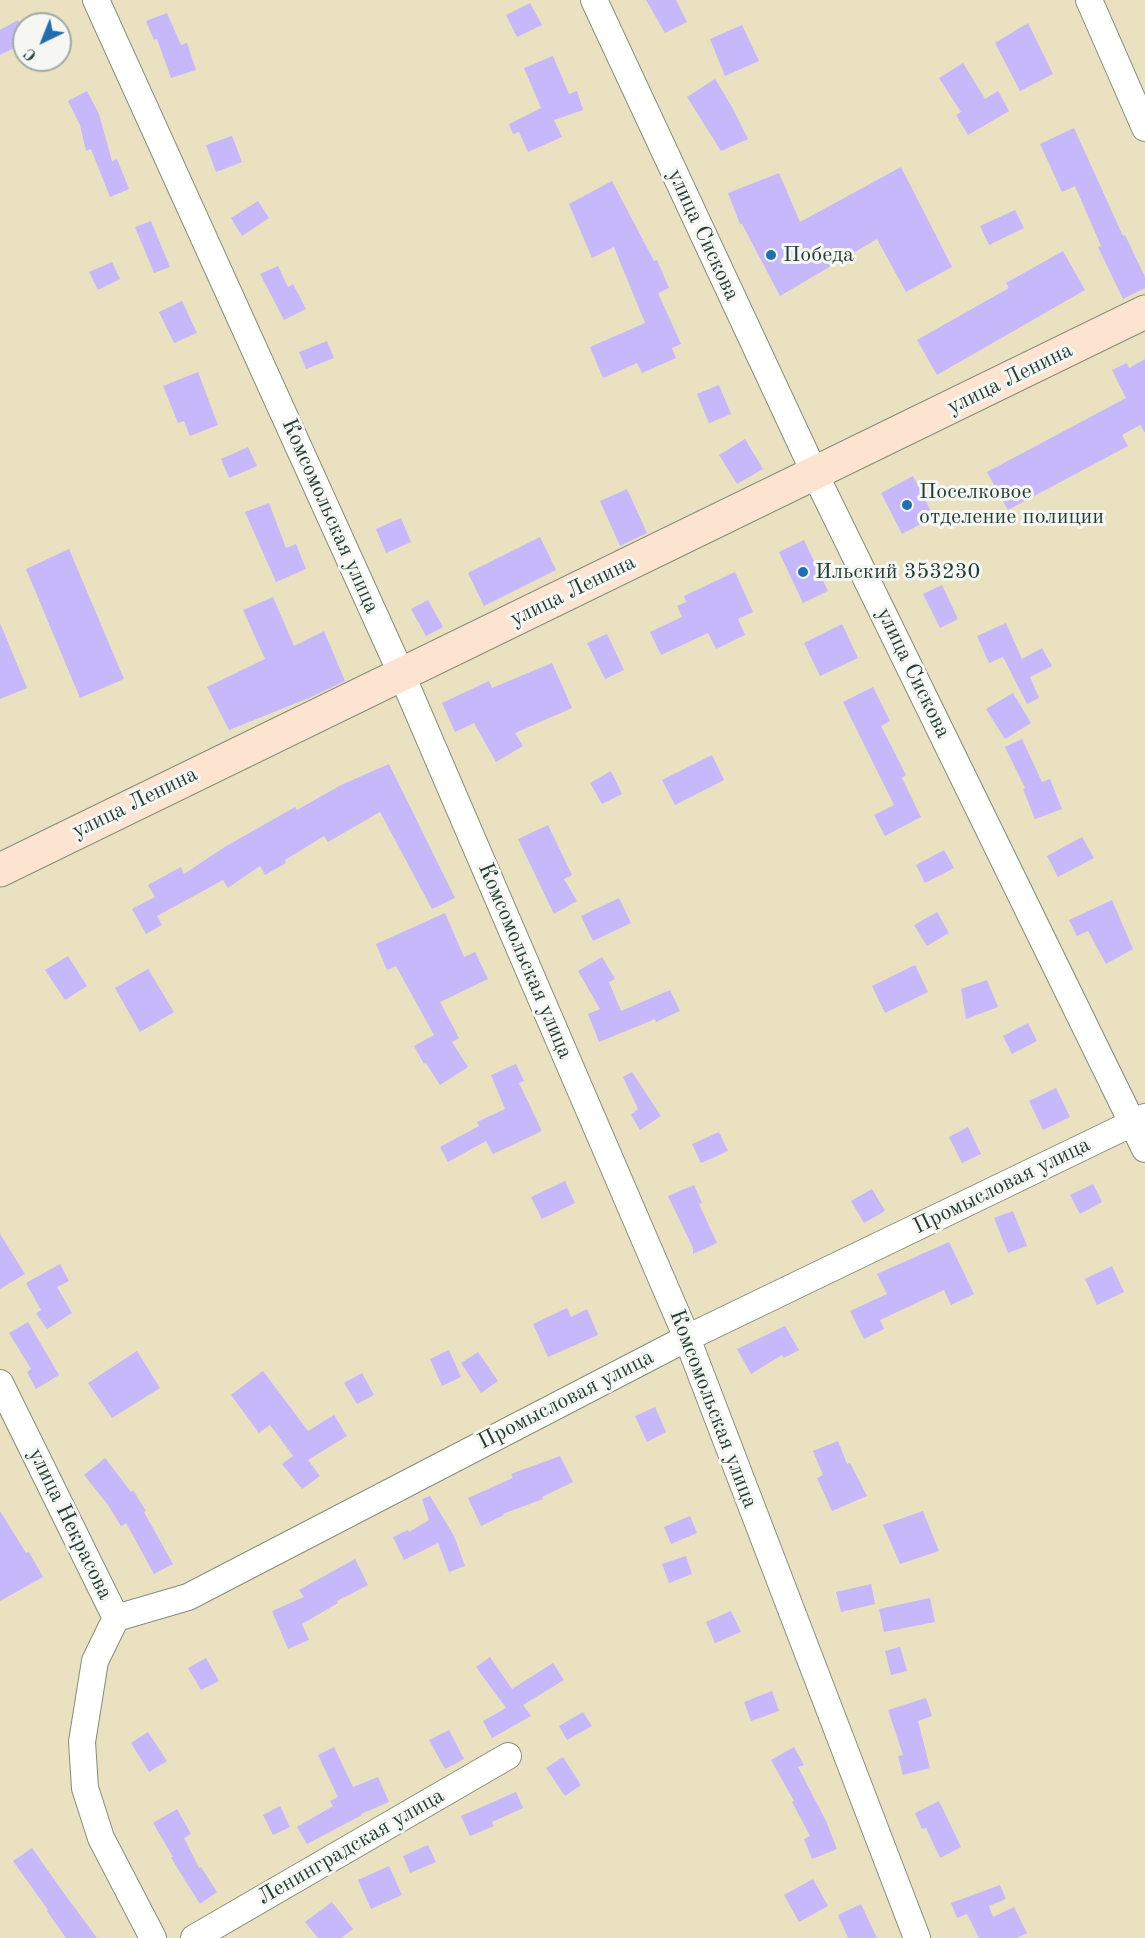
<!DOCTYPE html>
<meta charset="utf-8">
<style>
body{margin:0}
#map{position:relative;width:1145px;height:1938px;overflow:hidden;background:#eae1c1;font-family:"Old Standard TT",serif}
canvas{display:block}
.north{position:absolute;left:12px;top:12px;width:60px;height:60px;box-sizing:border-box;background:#f6f6f2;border:2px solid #a0aca6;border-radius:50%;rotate:223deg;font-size:16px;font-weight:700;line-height:24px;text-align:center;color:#1f3d34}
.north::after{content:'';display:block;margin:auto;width:21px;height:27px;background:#1f6fb2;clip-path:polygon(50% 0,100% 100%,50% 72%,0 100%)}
</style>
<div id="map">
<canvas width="1145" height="1938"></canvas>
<div class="north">С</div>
</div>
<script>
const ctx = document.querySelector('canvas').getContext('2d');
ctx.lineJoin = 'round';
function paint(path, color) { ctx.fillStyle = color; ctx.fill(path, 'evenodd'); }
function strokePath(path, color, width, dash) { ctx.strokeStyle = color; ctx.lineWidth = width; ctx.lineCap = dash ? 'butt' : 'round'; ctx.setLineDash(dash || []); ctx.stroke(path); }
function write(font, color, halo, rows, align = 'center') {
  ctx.font = font + ' "Old Standard TT",serif'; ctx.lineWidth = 6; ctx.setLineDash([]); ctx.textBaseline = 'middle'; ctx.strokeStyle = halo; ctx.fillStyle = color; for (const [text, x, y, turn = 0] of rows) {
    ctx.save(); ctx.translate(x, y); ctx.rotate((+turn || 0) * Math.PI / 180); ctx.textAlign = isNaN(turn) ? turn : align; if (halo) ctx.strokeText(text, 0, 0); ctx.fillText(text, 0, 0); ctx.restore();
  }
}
const building = new Path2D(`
 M646 0H676L687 22 665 33Z
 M530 3 542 25 517 37 506 15Z
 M167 13 181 45 187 43 196 70 171 78 157 39 154 40 146 21Z
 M18 20 24 31V43L0 55V30Z
 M1028 23 1053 74 1020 91 995 43Z
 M742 25 759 61 725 76 710 39Z
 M553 56 569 94 577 91 583 110 554 120 562 137 528 152 519 132 513 134 509 124 541 108 524 68Z
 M963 63 985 99 998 91 1009 111 968 135 956 115 961 112 939 78Z
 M715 79 732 107 748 139 721 151 687 97Z
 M87 91 99 114 112 161 117 159 129 189 110 197 91 149 86 151 80 125 68 101Z
 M1074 128 1123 236 1125 235 1145 277V288L1123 299 1098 247 1101 246 1075 186 1062 192 1040 144Z
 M232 136 242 162 216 172 206 145Z
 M901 167 952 267 906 292 877 239 780 296 742 224H740L728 193 779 173 800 222Z
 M612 181 654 261 657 260 669 288 658 293 681 344 672 348 676 358 642 373 637 363 603 378 590 347 645 323 614 247 592 258 569 204Z
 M258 201 269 218 242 236 231 218Z
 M1015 210 1024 228 989 245 980 226Z
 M151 221 170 267 154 273 135 227Z
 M1063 251 1085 290 937 375 917 340 1009 288 1006 283Z
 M112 262 120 279 98 290 89 272Z
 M278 266 288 287 293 284 306 309 284 320 260 274Z
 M182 301 197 333 174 343 159 312Z
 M327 341 334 358 306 369 299 352Z
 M1145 359V433L1140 425 1122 435 1128 446 1008 510 987 472 1126 398 1112 370 1127 363 1129 368Z
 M198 372 218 425 190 436 184 421 178 423 163 386Z
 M719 385 731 414 709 423 697 394Z
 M745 439 763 469 737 484 719 455Z
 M248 447 257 466 229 478 221 459Z
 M913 476 934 517 902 534 881 493Z
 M627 489 647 533 620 546 600 501Z
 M269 503 286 548 296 544 306 569 276 582 245 512Z
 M401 518 411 542 386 553 376 529Z
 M540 537 556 570 484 606 468 573Z
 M804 540 828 591 803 603 779 552Z
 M69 549 124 679 80 698 26 569Z
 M735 572 753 612 738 619 745 635 716 649 708 633 661 655 650 632 682 617 677 606 686 602 684 596Z
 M942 585 958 619 940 628 923 594Z
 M273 597 294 646 324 631 345 681 309 698 229 730 207 687 265 659 243 610Z
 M428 600 443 627 426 636 411 609Z
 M0 623 27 688 0 699Z
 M1006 623 1022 659 1042 648 1052 666 1030 677 1039 698 1027 704 1003 657 989 663 977 636Z
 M842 624 858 658 820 676 804 643Z
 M607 634 624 670 605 679 587 643Z
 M552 663 572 708 515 733 523 746 496 762 474 723 455 732 442 703 489 681 492 688Z
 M873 687 890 721 881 726 906 775 902 778 921 817 885 836 874 815 894 805 843 702Z
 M1013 693 1031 723 1005 739 986 709Z
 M1022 739 1042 782 1050 779 1062 809 1035 819 1023 789 1025 788 1005 747Z
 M712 755 724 780 675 805 662 780Z
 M389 764 455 898 432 909 380 812 328 842 324 836 285 860 286 863 265 875 260 866 228 888 223 880 157 916 162 925 146 934 132 909 155 897 148 885 181 867 184 874 223 848 295 807 297 810 341 785Z
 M611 771 622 794 602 804 590 783Z
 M548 825 572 875 564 879 577 901 554 914 518 839Z
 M1082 837 1094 858 1058 877 1047 856Z
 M944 850 954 868 925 883 916 865Z
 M619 898 631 923 593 941 581 916Z
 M1112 900 1133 949 1106 964 1088 931 1077 936 1069 920Z
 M937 912 949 933 927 946 914 925Z
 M445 913 464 957 475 952 488 979 440 1002 459 1038 452 1042 468 1067 440 1085 426 1063 424 1064 414 1046 434 1035 396 966 387 970 376 944Z
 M68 956 87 986 65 1000 45 970Z
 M602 957 615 979 609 982 621 1011 670 990 680 1011 656 1022 655 1019 599 1042 588 1014 600 1009 578 971Z
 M915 965 928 992 885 1013 872 986Z
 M148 969 174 1012 140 1032 115 988Z
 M987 980 998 1007 966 1019 961 989Z
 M1028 1023 1037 1041 1012 1054 1003 1036Z
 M516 1064 524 1081 519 1083 542 1131 493 1154 486 1141 448 1162 440 1147 479 1126 477 1122 505 1109 491 1075Z
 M632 1072 661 1116 640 1130 631 1115 638 1109 623 1077Z
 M1056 1088 1070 1117 1043 1130 1029 1101Z
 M968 1127 981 1154 962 1163 949 1137Z
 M719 1132 728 1151 701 1163 692 1144Z
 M565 1181 575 1203 542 1219 531 1197Z
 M1093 1184 1102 1202 1080 1214 1070 1195Z
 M694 1185 702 1203 699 1204 717 1243 693 1254V1248L668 1196Z
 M872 1189 885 1211 864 1223 851 1201Z
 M1013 1211 1027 1246 1008 1253 994 1218Z
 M0 1234 25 1274 0 1289Z
 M949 1242 974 1294 951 1305 944 1290 880 1320 884 1329 864 1339 850 1311 887 1294 877 1274Z
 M60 1264 69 1281 57 1287 72 1313 47 1329 36 1313 41 1310 26 1283Z
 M1112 1266 1124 1292 1097 1305 1085 1279Z
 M567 1308 571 1317 587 1309 598 1335 548 1357 533 1324Z
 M28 1322 59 1375 36 1389 27 1372 31 1369 9 1333Z
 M785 1326 799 1350 784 1358 782 1355 751 1374 737 1349Z
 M449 1350 461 1377 442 1386 430 1359Z
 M137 1351 160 1388 112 1418 88 1383Z
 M478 1352 498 1381 481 1393 461 1363Z
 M263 1371 308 1431 334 1415 347 1436 308 1460 320 1476 302 1489 282 1464 293 1456 270 1425 259 1433 231 1395Z
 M362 1373 374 1395 357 1404 344 1383Z
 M655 1407 666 1432 647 1442 635 1416Z
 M838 1441 847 1464 850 1463 867 1496 832 1511 817 1478 823 1475 813 1451Z
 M560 1456 573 1482 542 1497 543 1499 503 1514 504 1515 481 1526 468 1498 513 1478 511 1474Z
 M105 1458 131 1492 133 1490 146 1511 144 1512 173 1564 154 1574 126 1523 121 1526 108 1505 84 1475Z
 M430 1496 454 1536 465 1566 449 1572 438 1543 404 1560 393 1537 408 1530 409 1532 429 1520 422 1499Z
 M0 1511 26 1553 29 1552 43 1577 0 1601Z
 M923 1511 939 1551 900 1564 883 1525Z
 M690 1516 697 1533 671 1544 664 1527Z
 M686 1556 692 1574 669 1583 662 1564Z
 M355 1559 368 1585 337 1601 338 1603 302 1624 309 1640 288 1649 272 1611 304 1597 299 1590Z
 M871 1584 875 1604 841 1612 836 1592Z
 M930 1598 935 1622 884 1632 879 1609Z
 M731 1611 741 1632 715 1643 706 1622Z
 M900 1647 907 1671 891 1675 885 1651Z
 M490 1657 512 1689 553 1663 564 1680 523 1705 531 1716 492 1738 483 1721 506 1708 476 1667Z
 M206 1658 219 1681 201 1690 188 1668Z
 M772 1691 779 1711 751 1721 744 1702Z
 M926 1698 932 1716 918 1721 930 1768 903 1775 898 1756 903 1755 888 1710Z
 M583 1712 592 1726 567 1740 559 1726Z
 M449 1730 464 1759 445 1769 429 1740Z
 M148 1732 167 1761 149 1772 131 1743Z
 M334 1747 353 1787 378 1777 389 1802 361 1814 362 1815 307 1844 297 1827 333 1806 330 1801 338 1797 318 1755Z
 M794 1747 804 1765 798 1767 826 1821 837 1849 812 1859 804 1839 810 1836 792 1802 794 1801 771 1760Z
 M563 1757 581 1785 565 1796 546 1768Z
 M516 1792 523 1808 492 1822 494 1826 470 1836 461 1816Z
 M939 1801 961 1847 940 1858 926 1828 922 1829 915 1813Z
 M280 1806 290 1827 273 1835 263 1815Z
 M177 1809 191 1834 184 1838 199 1868 201 1867 217 1892 200 1904 176 1866 171 1857H173L153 1823Z
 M428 1845 436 1862 410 1873 403 1856Z
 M32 1848 63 1892 97 1938H66L47 1911 48 1910 13 1861Z
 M389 1866 402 1895 371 1909 358 1880Z
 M813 1879 828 1906 799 1922 784 1895Z
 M1000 1885 1006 1899 989 1906 993 1917 1014 1907 1027 1933 1017 1938H979L967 1914 957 1918 951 1903Z
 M332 1902 353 1929 341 1938H318L305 1922Z
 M861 1904 877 1938H848L838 1915Z`);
const street = new Path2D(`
 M96 0 401 673 687 1338 917 1938
 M594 0 815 474 1145 1149
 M1089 0 1145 128
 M0 1383 116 1618 95 1661 82 1742 85 1788 101 1838 153 1938
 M116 1618 188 1597 687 1338 1145 1117
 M194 1938 508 1756`);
const secondary = new Path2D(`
 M0 870 1145 312`);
const markers = [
 [771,255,6,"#1f6fb2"],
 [907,505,6,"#1f6fb2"],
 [803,572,6,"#1f6fb2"]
];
const streetNames = [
 ["улица Сискова",703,235,65],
 ["улица Ленина",1010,379,-26],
 ["Комсомольская улица",330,516,66],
 ["улица Ленина",573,591,-26],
 ["улица Сискова",913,673,64],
 ["улица Ленина",135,803,-26],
 ["Комсомольская улица",525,961,67],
 ["Промысловая улица",1002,1186,-26],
 ["Промысловая улица",566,1400,-27],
 ["Комсомольская улица",713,1409,69],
 ["улица Некрасова",70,1524,64],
 ["Ленинградская улица",351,1847,-30]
];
const poiNames = [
 ["Победа",783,255],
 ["Поселковое",919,492],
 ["отделение полиции",919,517],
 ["Ильский 353230",815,572]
];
paint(building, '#c6b8fb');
strokePath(street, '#848f7a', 28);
strokePath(secondary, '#848f7a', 35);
strokePath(street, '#fff', 26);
strokePath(secondary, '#fde4d1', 33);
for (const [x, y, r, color] of markers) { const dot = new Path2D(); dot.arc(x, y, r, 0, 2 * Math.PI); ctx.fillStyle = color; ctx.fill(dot); strokePath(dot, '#f6f6f2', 2); }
write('22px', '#1f3d34', '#f6f6f2', streetNames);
write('22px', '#1f3d34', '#f6f6f2', poiNames, 'left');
</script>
